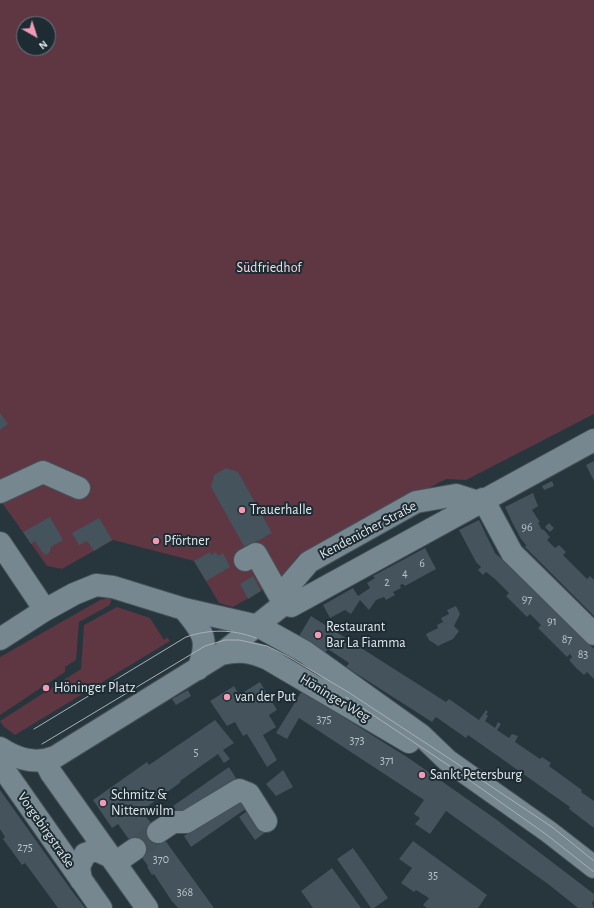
<!DOCTYPE html>
<meta charset="utf-8">
<style>
body{margin:0}
#map{position:relative;width:594px;height:908px;overflow:hidden;background:#27353d;font-family:"Alegreya Sans",sans-serif}
canvas{display:block}
.north{position:absolute;left:16px;top:16px;width:40px;height:40px;box-sizing:border-box;background:#1d2b32;border:1px solid #6b777d;border-radius:50%;rotate:141deg;font-size:11px;font-weight:700;line-height:16px;text-align:center;color:#e0e9ee}
.north::after{content:'';display:block;margin:auto;width:14px;height:18px;background:#f09ab6;clip-path:polygon(50% 0,100% 100%,50% 72%,0 100%)}
</style>
<div id="map">
<canvas width="594" height="908"></canvas>
<div class="north">N</div>
</div>
<script>
const ctx = document.querySelector('canvas').getContext('2d');
ctx.lineJoin = 'round';
function paint(path, color) { ctx.fillStyle = color; ctx.fill(path, 'evenodd'); }
function strokePath(path, color, width, dash) { ctx.strokeStyle = color; ctx.lineWidth = width; ctx.lineCap = dash ? 'butt' : 'round'; ctx.setLineDash(dash || []); ctx.stroke(path); }
function write(font, color, halo, rows, align = 'center') {
  ctx.font = font + ' "Alegreya Sans",sans-serif'; ctx.lineWidth = 4; ctx.setLineDash([]); ctx.textBaseline = 'middle'; ctx.strokeStyle = halo; ctx.fillStyle = color; for (const [text, x, y, turn = 0] of rows) {
    ctx.save(); ctx.translate(x, y); ctx.rotate((+turn || 0) * Math.PI / 180); ctx.textAlign = isNaN(turn) ? turn : align; if (halo) ctx.strokeText(text, 0, 0); ctx.fillText(text, 0, 0); ctx.restore();
  }
}
const green = new Path2D(`
 M0 0H594V414L466 480 446 479 297 557 280 580 233 607 219 603 194 561 113 540 62 569 47 566 0 500ZM24 24H48V48H24Z
 M112 597 110 605 79 622 76 660 65 667V672L0 715V657L100 600Z
 M117 607 150 618 164 640 167 637 170 641 15 735 3 726 0 721 81 669 84 625Z`);
const building = new Path2D(`
 M0 413 8 424 0 430Z
 M594 461V481L586 465Z
 M226 468 238 472 272 533 245 548 211 487 214 475Z
 M552 481 554 486 544 490 542 486Z
 M533 493 538 506 532 510 540 522 538 523 542 530 543 529 550 537 547 540 555 548 559 545 566 552 563 555 587 579 590 576 594 580V616L525 547 526 545 521 539 513 524 505 507Z
 M50 517 63 540 51 547 50 552 46 555 42 552 35 541 31 544 23 532Z
 M99 518 112 540 94 551 87 541 79 545 72 533Z
 M479 520 495 553 507 564 509 563 594 649V679L587 672 584 675 576 668 569 660 572 657 570 654 567 657 538 628 541 625 530 614 527 617 506 596 509 593 495 579 486 572 483 575 478 570 481 567 476 562 459 530Z
 M549 523 554 528 550 532 545 527Z
 M153 535 161 537 158 546 151 544Z
 M425 548 436 569 405 586 403 584 400 585 401 588 393 592 395 595 386 600 384 597 376 600 369 610 360 600 351 614 345 610 330 618 323 605 353 588 358 596 370 588 367 583 375 578 373 576Z
 M210 552 211 555 216 552 218 556 223 553 230 567 206 581 194 561Z
 M253 576 261 591 248 599 240 584Z
 M456 606 460 614 454 626 459 631 453 639 438 646 429 640 426 634 438 628 437 625 443 622 441 618 449 614 447 610Z
 M311 616 446 702 449 699 479 720 486 710 488 712 486 714 488 716 485 721 495 728 498 722 501 724 497 730 509 738 512 734 518 736 515 742 540 759 542 757 551 763 549 766 582 790 581 792 594 801V828L569 809 570 807 468 735 466 738 436 717 432 722 346 667 349 663 328 649 324 654 298 638Z
 M260 682 277 710 269 715 276 727 263 735 277 760 267 767 247 734 243 736 235 722 227 726 210 701 234 686 239 695Z
 M188 690 191 696 176 705 172 699Z
 M302 691 410 759 497 820 594 894V900L592 903 594 908H578L548 884 446 811 430 834 415 824 420 818 414 814 424 800 299 718 287 739 276 733Z
 M215 720 234 743 223 750 230 759 224 763 218 754 180 781 181 782 141 811 162 836 214 908H178L171 900 154 874 152 875 147 867 148 866 118 824 112 828 93 800 147 762 149 765Z
 M229 767 236 778 180 816 173 806Z
 M283 770 293 787 276 796 266 784Z
 M0 790 72 891 85 908H58L25 863 22 865 3 839 5 837 0 829Z
 M239 797 247 808 191 847 184 836Z
 M250 809 266 832 255 840 239 817Z
 M413 841 487 895 478 908H427L423 905 429 898 416 890 414 892 401 883 412 868 399 859Z
 M353 848 388 898 374 908H371L337 859Z
 M332 868 361 908H313L301 891Z`);
const minorTunnel = new Path2D(`
 M135 849 158 832`);
const minor = new Path2D(`
 M0 492 43 472 79 488
 M483 499 512 553 594 634
 M0 543 45 610
 M245 560 256 554 284 604
 M284 604 291 606 594 440
 M184 609C203 632 210 640 198 669
 M0 639 45 610 74 594 96 585 113 587 184 609 258 626 305 652 421 735 447 760 549 832 594 867
 M221 654C239 650 251 651 268 659L409 742
 M0 748C17 759 35 765 55 757L221 654 284 604 285 590 309 562 416 502 456 495 478 502
 M0 759 7 774 101 908
 M45 761 51 773 147 908
 M158 832 173 822H186L239 790 249 794 266 821
 M115 863 135 849
 M81 880 79 867 85 854 96 850 109 856`);
const tram = new Path2D(`
 M346 697 448 765 547 835 594 872
 M34 729 186 637C210 629 232 629 256 638
 M42 744 205 646 225 640H239L267 646 289 657 348 692 450 759 552 827 594 861`);
const markers = [
 [242,510,4,"#f09ab6"],
 [156,541,4,"#f09ab6"],
 [318,635,4,"#f09ab6"],
 [46,688,4,"#f09ab6"],
 [227,697,4,"#f09ab6"],
 [422,775,4,"#f09ab6"],
 [103,803,4,"#f09ab6"]
];
const numberNames = [
 ["96",527,527],
 ["6",422,563],
 ["4",405,573],
 ["2",387,582],
 ["97",527,599],
 ["91",552,621],
 ["87",567,639],
 ["83",583,654],
 ["375",324,719],
 ["373",357,740],
 ["5",196,752],
 ["371",387,760],
 ["275",25,847],
 ["370",161,859],
 ["35",433,875],
 ["368",185,892]
];
const parkNames = [
 ["Südfriedhof",269,268]
];
const poiNames = [
 ["Trauerhalle",250,510],
 ["Pförtner",164,541],
 ["Restaurant",326,627],
 ["Bar La Fiamma",326,643],
 ["Höninger Platz",54,688],
 ["van der Put",235,697],
 ["Sankt Petersburg",430,775],
 ["Schmitz &",111,795],
 ["Nittenwilm",111,811]
];
const streetNames = [
 ["Kendenicher Straße",368,530,-28],
 ["Höninger Weg",335,698,31],
 ["Vorgebirgstraße",46,830,55]
];
paint(green, '#5e3743');
paint(building, '#44535c');
strokePath(minorTunnel, '#435058', 22, [22, 11]);
strokePath(minor, '#455158', 24);
strokePath(minor, '#76878f', 22);
strokePath(tram, '#a7b1b7', 1);
for (const [x, y, r, color] of markers) { const dot = new Path2D(); dot.arc(x, y, r, 0, 2 * Math.PI); ctx.fillStyle = color; ctx.fill(dot); strokePath(dot, '#1d2b32', 1.5); }
write('12px', '#b9c4ca', null, numberNames);
write('14px', '#fed8e3', '#1d2b32', parkNames);
write('14px', '#e0e9ee', '#1d2b32', poiNames, 'left');
write('14px', '#e0e9ee', '#1d2b32', streetNames);
</script>
